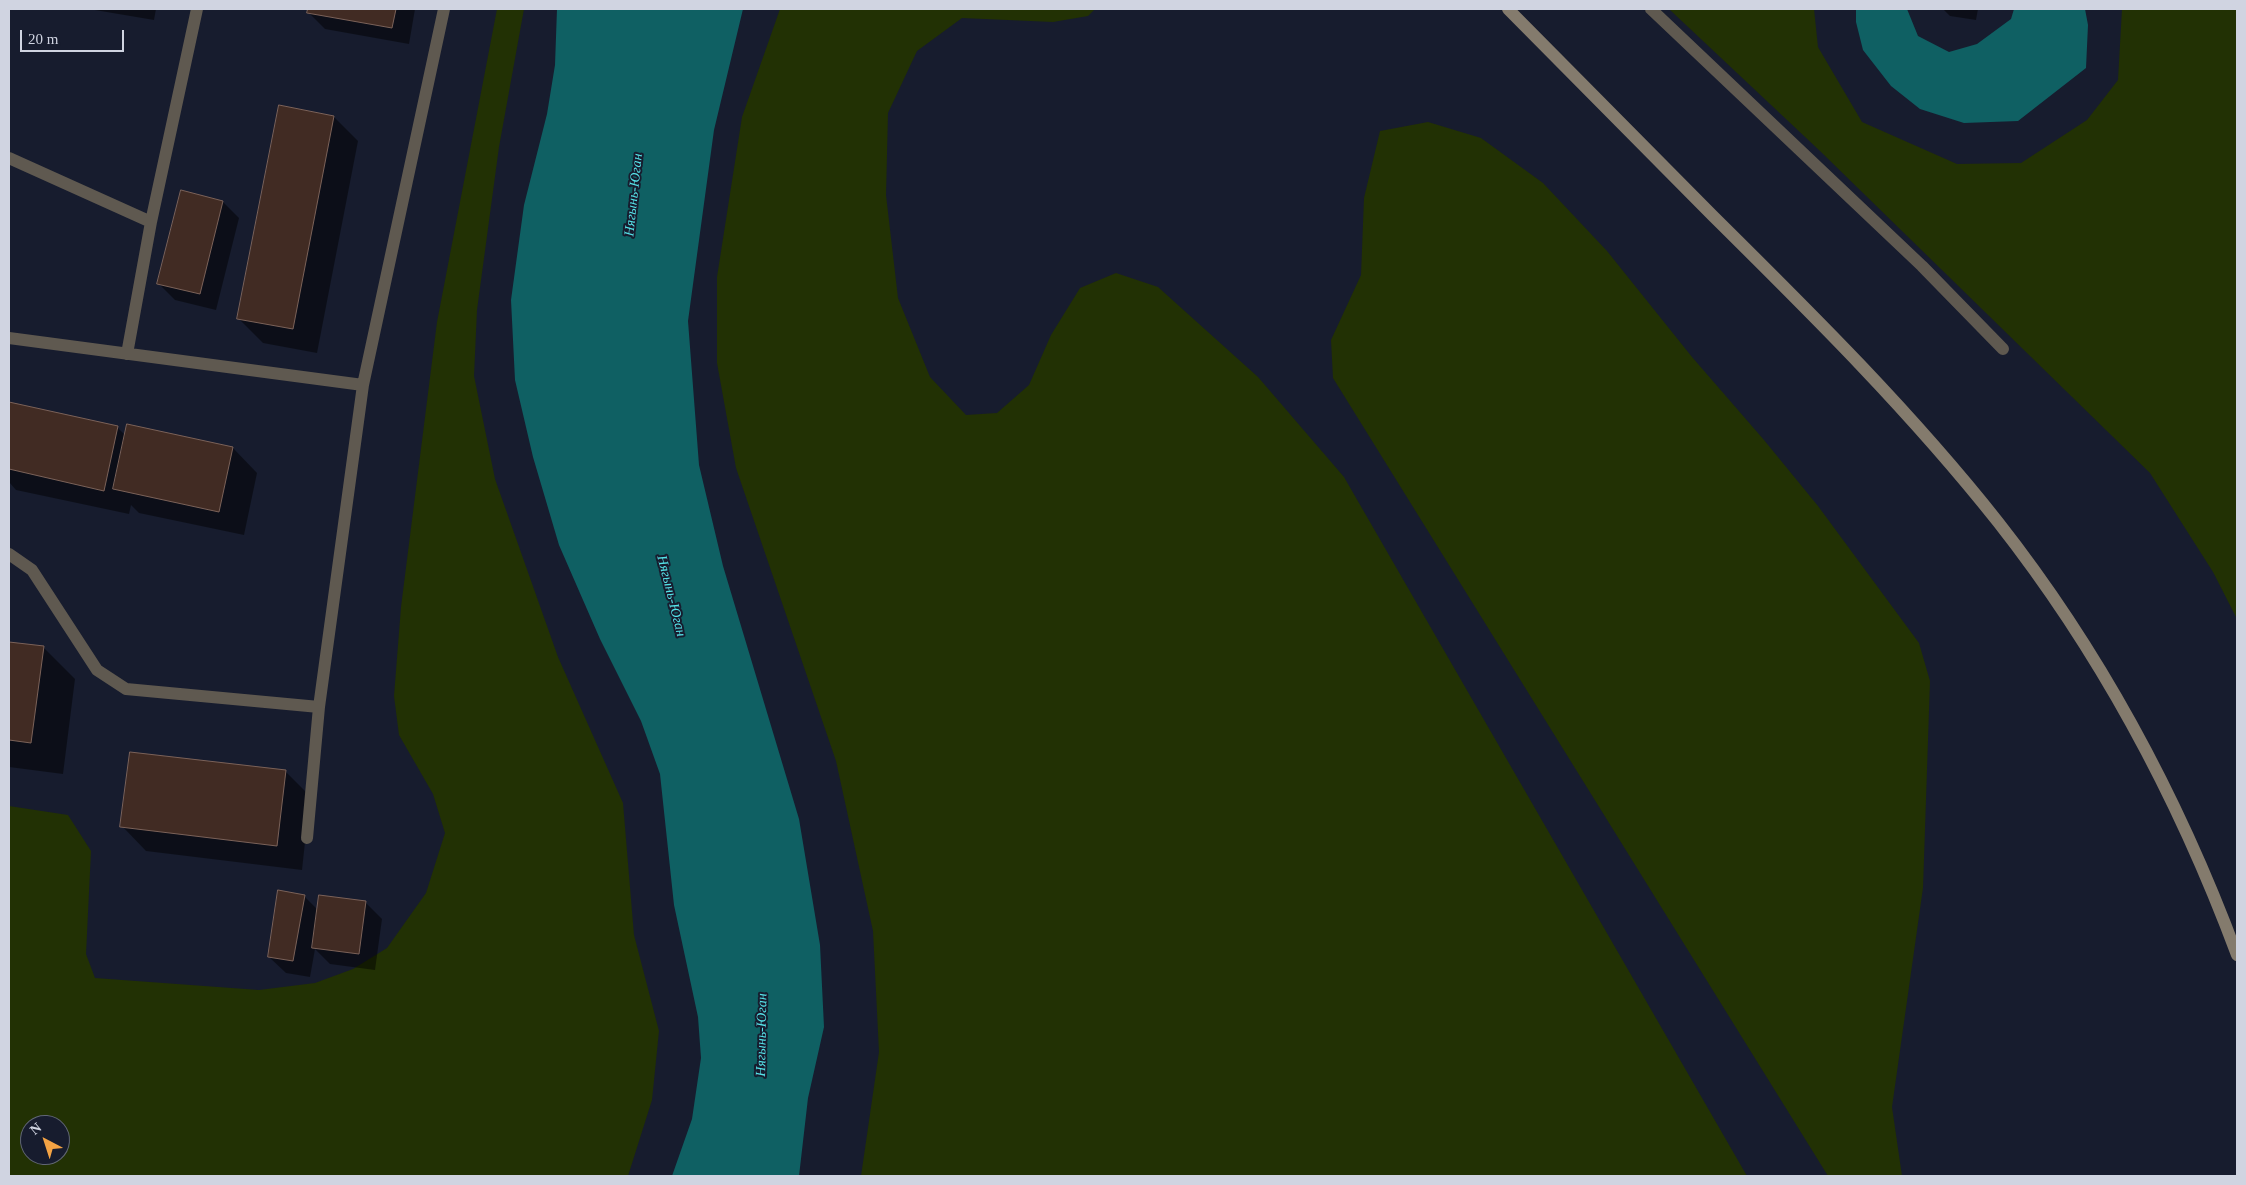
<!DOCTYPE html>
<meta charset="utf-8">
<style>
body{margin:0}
#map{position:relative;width:2246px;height:1185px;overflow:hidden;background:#171c2e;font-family:Georgia,serif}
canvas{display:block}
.frame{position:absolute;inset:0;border:10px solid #d0d4e1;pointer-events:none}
.north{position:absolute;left:20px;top:1115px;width:50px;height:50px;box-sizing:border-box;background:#171c2e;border:1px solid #616676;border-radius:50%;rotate:320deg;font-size:14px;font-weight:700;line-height:20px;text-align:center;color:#d0d4e1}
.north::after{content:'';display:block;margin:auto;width:18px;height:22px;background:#f4a344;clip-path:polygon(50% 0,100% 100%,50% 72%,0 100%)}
.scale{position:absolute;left:20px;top:30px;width:104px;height:22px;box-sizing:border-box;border:2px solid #d0d4e1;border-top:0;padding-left:6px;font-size:15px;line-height:18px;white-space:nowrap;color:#d0d4e1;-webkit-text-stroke:4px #171c2e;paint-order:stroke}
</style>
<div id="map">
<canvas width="2246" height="1185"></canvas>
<div class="frame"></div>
<div class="north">N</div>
<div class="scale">20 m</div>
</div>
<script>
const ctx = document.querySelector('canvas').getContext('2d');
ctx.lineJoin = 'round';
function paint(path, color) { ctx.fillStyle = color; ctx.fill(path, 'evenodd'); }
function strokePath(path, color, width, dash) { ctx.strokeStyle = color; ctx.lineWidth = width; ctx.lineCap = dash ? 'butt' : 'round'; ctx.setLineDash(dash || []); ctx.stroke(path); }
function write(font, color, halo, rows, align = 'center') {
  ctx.font = font + ' Georgia,serif'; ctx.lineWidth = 4; ctx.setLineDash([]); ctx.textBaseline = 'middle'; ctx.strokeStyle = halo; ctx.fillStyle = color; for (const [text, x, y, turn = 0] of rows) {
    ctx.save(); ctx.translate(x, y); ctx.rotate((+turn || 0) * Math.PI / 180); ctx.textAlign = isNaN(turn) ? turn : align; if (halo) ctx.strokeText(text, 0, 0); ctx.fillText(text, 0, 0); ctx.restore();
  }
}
const green = new Path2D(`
 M497 9H524L499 147 477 310 474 376 495 479 558 657 623 803 634 935 659 1031 652 1100 628 1176H9V806L68 815 91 851 86 954 95 978 259 990 315 983 353 969 387 948 426 893 445 833 433 794 399 735 394 696 401 607 437 322ZM30 1125H60V1155H30Z
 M780 9H1095L1088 16 1053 22 962 18 917 51 888 113 886 195 898 298 930 377 966 415 997 413 1029 385 1051 335 1080 288 1116 273 1158 287 1258 377 1344 477 1747 1176H861L879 1052 873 931 836 761 736 468 717 363V277L742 117Z
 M1669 9H1814L1818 47 1862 122 1957 164 2021 163 2087 120 2118 80 2122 9H2237V619L2213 572 2150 473 1820 151Z
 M1428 122 1481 138 1543 183 1607 251 1692 357 1764 440 1818 506 1919 643 1930 681 1923 888 1892 1107 1902 1176H1828L1333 378 1331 340 1361 275 1364 198 1380 131Z`);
const water = new Path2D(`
 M557 9H743L714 130 688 321 699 465 723 566 799 819 820 945 824 1027 808 1098 799 1176H672L692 1119 701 1058 698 1017 674 905 660 774 641 721 600 639 559 545 533 457 515 380 511 300 524 205 547 114 555 65Z
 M1856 9H1907L1918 36 1949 52 1977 44 2011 19 2014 9H2085L2088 25 2086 68 2018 121 1964 123 1920 109 1891 86 1863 50 1856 22Z`);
const shadow = new Path2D(`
 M89 9H156L154 20Z
 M309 9H415L409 44 325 29 308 12Z
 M1943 9H1978L1976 20 1950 16Z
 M334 117 358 141 317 353 263 343 238 318Z
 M223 202 239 218 216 310 175 300 158 283Z
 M9 404 118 428 125 435 127 426 233 448 257 473 244 535 139 513 131 505 129 514 16 490 9 482Z
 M9 643 43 647 75 679 63 774 9 767Z
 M286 772 310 796 302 870 146 851 122 826Z
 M304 896 318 910 365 902 382 919 375 970 330 964 315 949 310 977 286 973 269 957Z`);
const building = new Path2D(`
 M308 9H396L392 28 307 13Z
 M279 105 334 116 293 329 237 319Z
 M181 190 223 201 200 294 157 284Z
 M9 402 118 426 104 491 9 469Z
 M127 424 233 447 219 512 113 489Z
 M9 642 44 646 31 743 9 740Z
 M130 752 286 770 277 846 120 827Z
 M278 890 305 895 293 961 268 957Z
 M319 895 366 901 359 954 312 948Z`);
const lane = new Path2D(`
 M1651 9 1922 266 2003 349
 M9 158 151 222 127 354
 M151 222 197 9
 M9 338 363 385
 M9 554 32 570 97 670 126 689 319 707
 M307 838 319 707 363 385 444 9`);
const secondary = new Path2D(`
 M1508 9C1576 78 1644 147 1713 216 1812 314 1911 412 1998 522 2101 653 2179 799 2237 955`);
const waterNames = [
 ["Нягынь-Юган",634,195,-84],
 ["Нягынь-Юган",671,596,76],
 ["Нягынь-Юган",762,1035,-89]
];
paint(green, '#223104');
paint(water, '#0f6063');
paint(shadow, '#0007');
paint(building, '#412b23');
strokePath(building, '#7b6259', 1);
strokePath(lane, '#5f5950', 12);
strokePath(secondary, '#847b6d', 12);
write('italic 14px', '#56e3e9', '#171c2e', waterNames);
</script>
